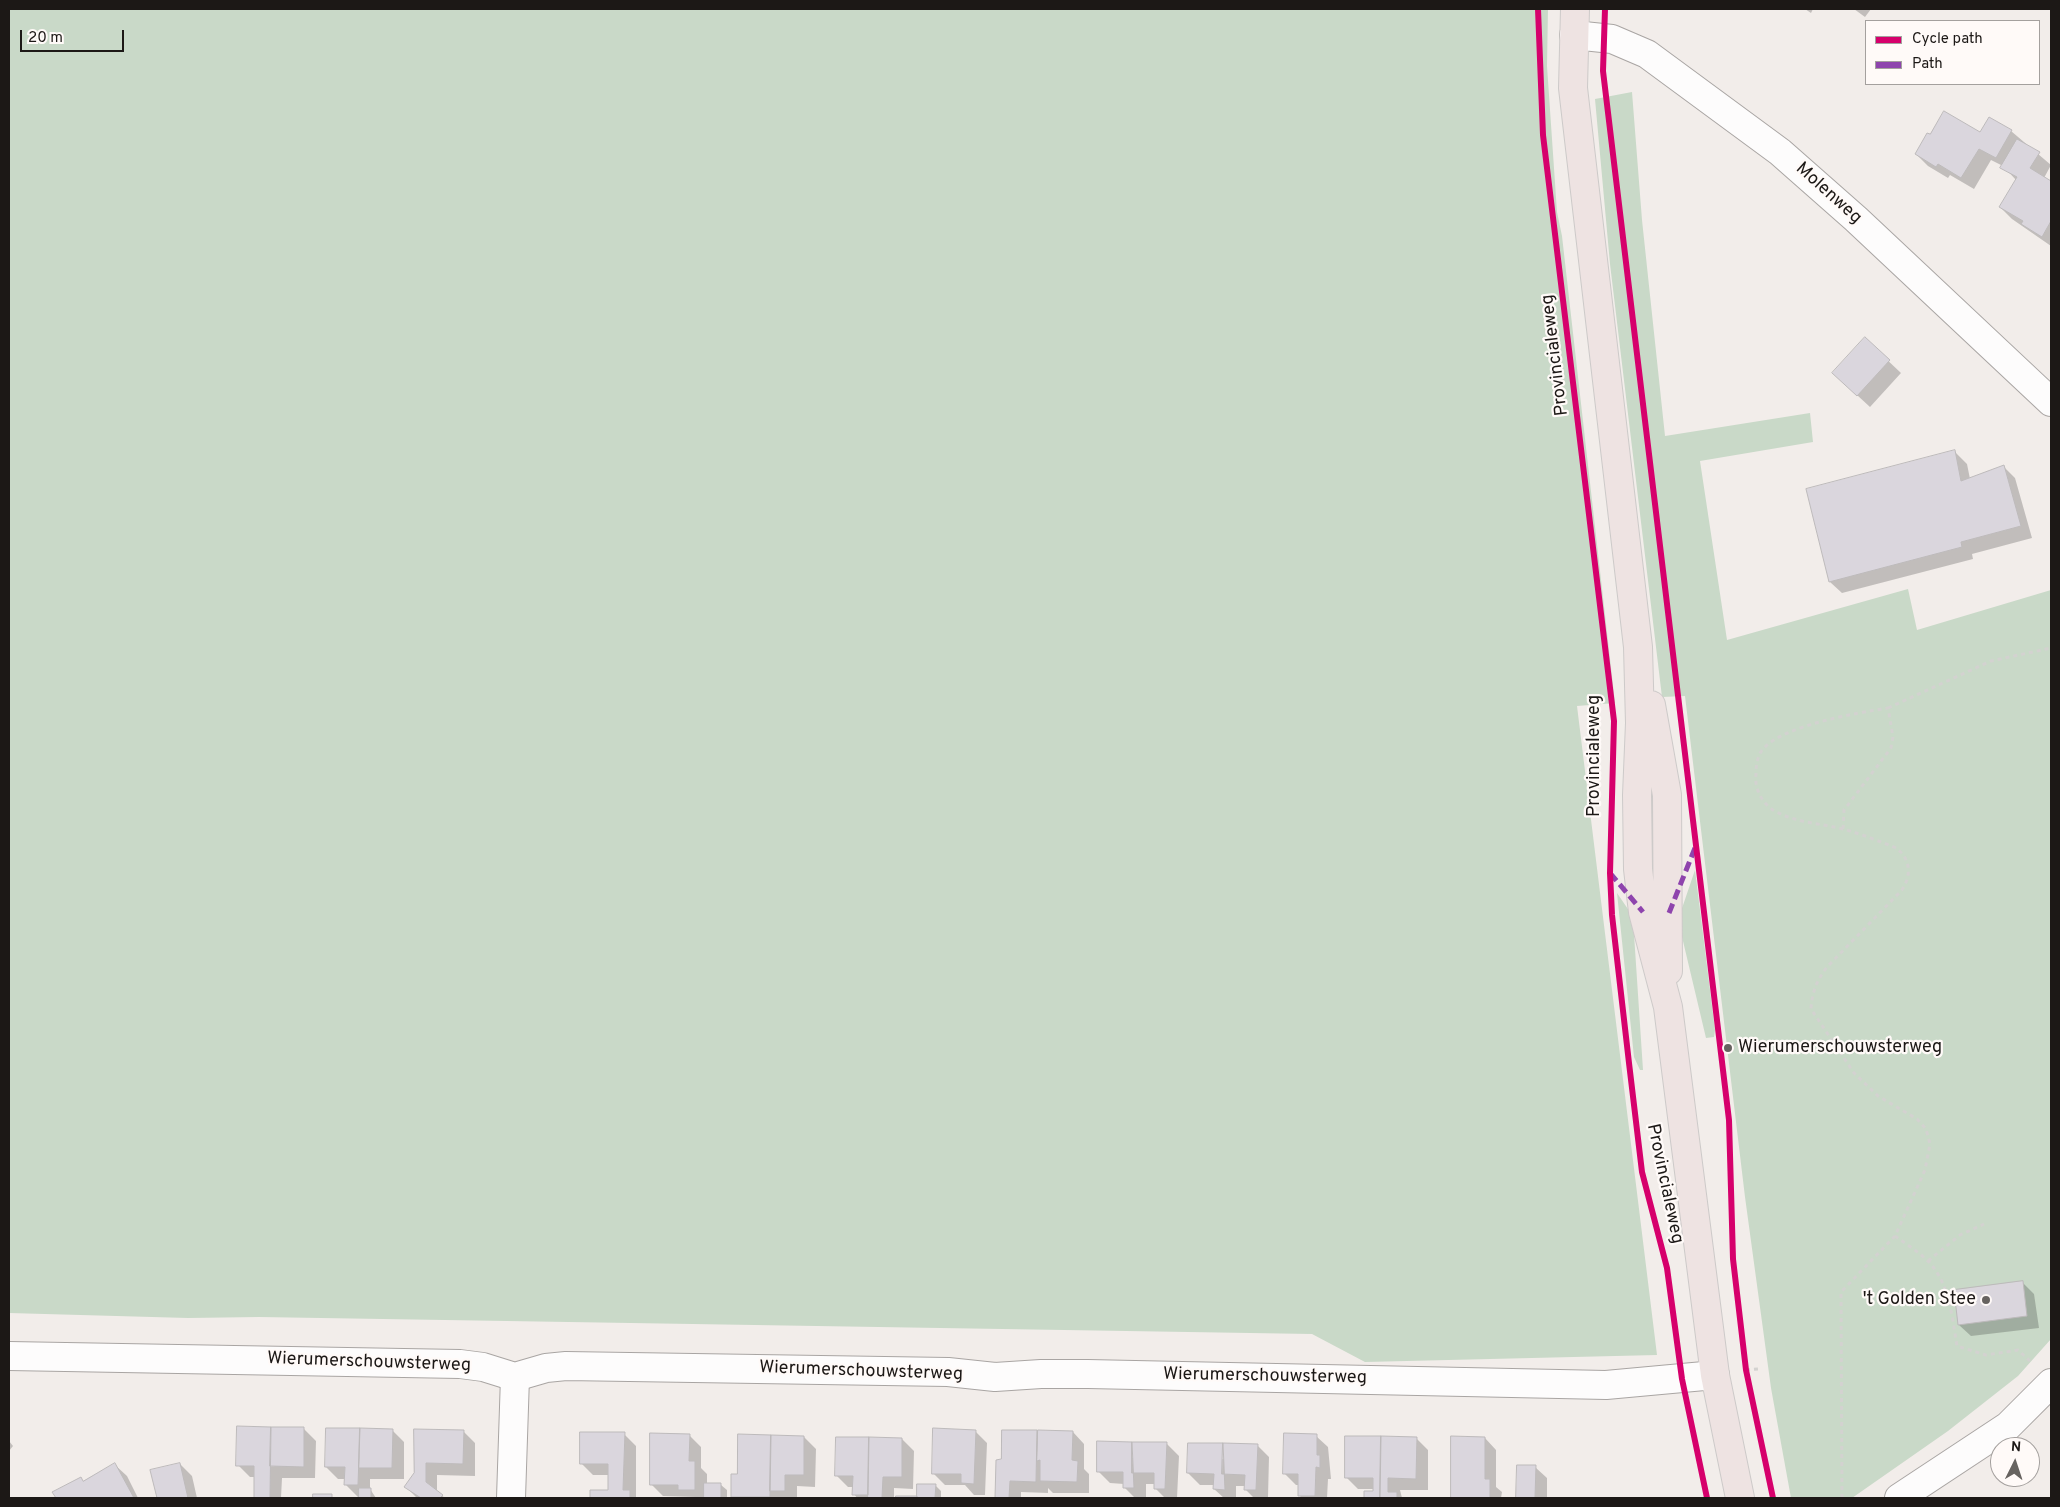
<!DOCTYPE html>
<style>
body{margin:0}
#map{position:relative;width:2060px;height:1507px;overflow:hidden;background:#f2edea;font-family:Overpass,sans-serif}
canvas{display:block}
.frame{position:absolute;inset:0;border:10px solid #1c1816;pointer-events:none}
.legend{position:absolute;left:1865px;top:20px;width:175px;height:65px;box-sizing:border-box;background:#fffaf8;border:1px solid #a4a09e;margin:0;padding:6px 9px;list-style:none;font-size:15px;color:#1c1816}
.legend li{display:flex;align-items:center;gap:10px;height:25px}
.legend b{width:25px;border:1px solid #a4a09e}
.north{position:absolute;left:1990px;top:1437px;width:50px;height:50px;box-sizing:border-box;background:#fffaf8;border:1px solid #a4a09e;border-radius:50%;rotate:4deg;font-size:14px;font-weight:700;line-height:20px;text-align:center;color:#1c1816}
.north::after{content:'';display:block;margin:auto;width:18px;height:22px;background:#676360;clip-path:polygon(50% 0,100% 100%,50% 72%,0 100%)}
.scale{position:absolute;left:20px;top:30px;width:104px;height:22px;box-sizing:border-box;border:2px solid #1c1816;border-top:0;padding-left:6px;font-size:15px;line-height:18px;white-space:nowrap;color:#1c1816;-webkit-text-stroke:4px #fffaf8;paint-order:stroke}
</style>
<div id="map">
<canvas width="2060" height="1507"></canvas>
<div class="frame"></div>
<ul class="legend">
<li><b style="height:6px;background:#d6006c"></b>Cycle path</li>
<li><b style="height:6px;background:#8e44ad"></b>Path</li>
</ul>
<div class="north">N</div>
<div class="scale">20 m</div>
</div>
<script>
const ctx = document.querySelector('canvas').getContext('2d');
ctx.lineJoin = 'round';
function paint(path, color) { ctx.fillStyle = color; ctx.fill(path, 'evenodd'); }
function strokePath(path, color, width, dash) { ctx.strokeStyle = color; ctx.lineWidth = width; ctx.lineCap = dash ? 'butt' : 'round'; ctx.setLineDash(dash || []); ctx.stroke(path); }
function write(font, color, halo, rows, align = 'center') {
  ctx.font = font + ' Overpass,sans-serif'; ctx.lineWidth = 4.5; ctx.setLineDash([]); ctx.textBaseline = 'middle'; ctx.strokeStyle = halo; ctx.fillStyle = color; for (const [text, x, y, turn = 0] of rows) {
    ctx.save(); ctx.translate(x, y); ctx.rotate((+turn || 0) * Math.PI / 180); ctx.textAlign = isNaN(turn) ? turn : align; if (halo) ctx.strokeText(text, 0, 0); ctx.fillText(text, 0, 0); ctx.restore();
  }
}
const green = new Path2D(`
 M9 9H1548L1547 66 1557 212 1562 236 1615 703 1577 706 1657 1355 1365 1362 1312 1334 259 1317 188 1318 9 1313Z
 M1632 92 1642 220 1665 436 1810 413 1813 442 1700 461 1727 640 1908 589 1917 630 2051 590V1339L2018 1376 1948 1431 1852 1498H1791L1771 1388 1745 1197 1685 696 1662 697 1610 264 1595 99Z
 M1695 870 1715 1030 1714 1037 1706 1038 1678 920Z
 M1617 893 1632 915 1634 934 1643 1070H1640L1634 1057Z`);
const shadow = new Path2D(`
 M1805 9H1813L1811 13Z
 M1854 9H1871L1865 17Z
 M1990 119 2011 131 2051 165 2044 178 2051 182V246L2012 219 2000 207 2016 180 2003 166 1991 160 1974 189 1950 175 1948 178 1928 166 1916 154 1981 134Z
 M1865 339 1901 373 1870 407 1845 384Z
 M1955 452 1967 464 1970 479 2003 466 2015 478 2032 538 1972 554 1973 559 1842 593 1830 582Z
 M2022 1282 2034 1294 2039 1328 1971 1336 1959 1325Z
 M304 1429 316 1441 315 1478H282L281 1498H255V1477H250L238 1465Z
 M327 1429 392 1430 404 1442V1479H370V1489L376 1498 358 1497 346 1485V1479H338L326 1467Z
 M415 1431H463L475 1443V1476L437 1475V1492L445 1498H417L406 1487 415 1474Z
 M975 1431 987 1443 985 1495H974L965 1485H945L933 1473Z
 M1003 1431 1073 1432 1084 1444V1469L1089 1474V1493H1053L1048 1488V1493L1021 1492V1498H997V1461H1003Z
 M624 1434 636 1446V1498H591L592 1491H609L610 1475H593L581 1463Z
 M689 1435 701 1447V1468L707 1474V1485H721L727 1490V1498L663 1496 651 1484Z
 M1316 1436 1328 1447 1331 1479H1328L1327 1498H1302L1299 1495V1485H1296L1284 1473Z
 M804 1437 816 1449 815 1487 797 1486V1498H734L732 1496 738 1475Z
 M1452 1437 1485 1438 1496 1450V1487L1502 1492 1501 1498H1452Z
 M837 1438 902 1439 914 1451 913 1489 894 1488V1498H857L854 1494V1487H848L836 1475Z
 M1416 1438 1428 1450V1490H1400L1402 1498H1365V1492H1374V1489H1358L1346 1477Z
 M9 1441 13 1446 9 1451Z
 M1167 1444 1179 1456 1177 1498H1165L1155 1488V1484H1146V1498H1135L1124 1487V1484L1110 1483 1098 1471Z
 M1257 1445 1269 1457 1268 1497 1285 1498H1254L1246 1490V1486H1236V1498H1224L1214 1489V1485H1200L1188 1473Z
 M180 1464 192 1476 197 1498H158L152 1471Z
 M115 1465 127 1476 138 1498H57L54 1492 83 1482Z
 M1518 1466 1535 1467 1547 1478V1498H1516Z
 M935 1485 941 1491V1498H898L918 1497Z`);
const building = new Path2D(`
 M1944 111 1980 132 1989 117 2012 130 1996 158 1979 149 1961 178 1938 164 1936 167 1915 154 1927 133 1930 134Z
 M2017 139 2040 152 2030 168 2051 181V221L2042 237 2021 224 2023 221 1999 207 2017 177 2000 168Z
 M1865 337 1890 360 1857 396 1832 373Z
 M1955 450 1961 481 2004 465 2021 526 1961 542 1962 547 1829 582 1806 489Z
 M2023 1281 2027 1316 1958 1325 1954 1290Z
 M237 1426 271 1427 270 1498H254V1466H236Z
 M271 1427H304V1467L270 1466Z
 M326 1428H360L358 1485H344L345 1467H325Z
 M360 1428 393 1429 392 1468H359Z
 M933 1428 976 1430 974 1484 961 1483V1474H932Z
 M414 1429 464 1430 463 1464 426 1463V1482L443 1495 440 1498H421L404 1487 414 1473Z
 M1002 1430H1037L1036 1482 1010 1481 1009 1498H995L996 1460 1001 1459Z
 M1038 1430 1073 1431 1072 1460 1078 1461 1077 1482 1040 1481V1460L1037 1461Z
 M580 1432H625L623 1490H630V1498H590V1490H608V1464H580Z
 M650 1433 690 1434 689 1461H695V1490H678V1485H650Z
 M1284 1433 1317 1434V1455H1320V1468L1316 1467 1315 1496H1298V1474H1283Z
 M738 1434 771 1435 770 1497H731V1474H737Z
 M771 1435 804 1436V1475H785V1491H770Z
 M1345 1436H1381L1380 1498H1364V1491H1373V1478H1345Z
 M1381 1436 1417 1437 1416 1479 1388 1478V1492H1397V1498H1380Z
 M1451 1436 1485 1437V1479H1490V1498H1451Z
 M836 1437H869L868 1495H852L853 1476H835Z
 M869 1437 902 1438V1477H883L882 1498H868Z
 M1097 1441 1132 1442 1134 1488H1123V1472H1097Z
 M1132 1442H1167L1165 1489H1154V1473H1132Z
 M1188 1443H1223L1225 1490 1213 1489 1214 1474 1187 1473Z
 M1223 1443 1258 1444 1256 1490H1244L1245 1475 1222 1474Z
 M115 1463 134 1498H56L52 1492 81 1477 83 1481Z
 M180 1463 188 1498H157L150 1470Z
 M1517 1465H1536L1535 1498H1516Z
 M704 1483H721V1498H704Z
 M917 1484H936L935 1498H917Z
 M359 1488H371V1498H359Z
 M313 1494H332V1498H313Z
 M896 1496H917V1498H896Z`);
const path = new Path2D(`
 M1888 708 1991 661 2051 648
 M1895 1236C1906 1244 1919 1252 1929 1262 1950 1285 1952 1317 1957 1346L1986 1355 2018 1350 2030 1361
 M1928 1261 1960 1235 1984 1224
 M1746 1370 1758 1369
 M1842 1498 1841 1292 1895 1236 1925 1170 1930 1144 1926 1129 1917 1119 1878 1096 1854 1073 1811 1009C1812 992 1817 980 1827 967L1901 891C1912 876 1911 859 1896 848 1879 841 1861 834 1843 829 1819 823 1795 823 1773 810 1762 803 1754 788 1756 774 1756 766 1757 756 1763 749 1784 725 1857 713 1888 708L1893 737 1891 748 1844 810 1843 829`);
const street = new Path2D(`
 M1574 35 1612 39 1647 54 1780 152 1856 219 2051 402
 M511 1498 515 1377
 M1899 1498 2008 1426 2051 1383`);
const secondary = new Path2D(`
 M9 1356 460 1364 483 1367 515 1377 546 1368 566 1366 948 1372 995 1377 1041 1374H1088L1606 1385 1715 1375`);
const primary = new Path2D(`
 M1575 9 1573 88 1638 647 1640 723 1637 795 1638 869 1643 912 1668 1007 1715 1375 1740 1498
 M1651 705 1667 795 1668 971`);
const quiet = new Path2D(`
 M1610 873 1643 912
 M1669 913 1695 848`);
const cycleway = new Path2D(`
 M1538 9 1543 135 1614 721 1610 873 1612 915 1629 1063 1642 1172 1667 1268 1682 1379 1707 1498
 M1605 9 1603 71 1729 1120 1733 1259 1746 1370 1773 1498`);
const markers = [
 [1728,1048,5,"#676360"],
 [1986,1300,5,"#676360"]
];
const streetNames = [
 ["Molenweg",1828,194,42],
 ["Provincialeweg",1556,355,-97],
 ["Provincialeweg",1595,756,-90],
 ["Provincialeweg",1664,1184,78],
 ["Wierumerschouwsterweg",369,1363,2],
 ["Wierumerschouwsterweg",861,1372,2],
 ["Wierumerschouwsterweg",1265,1377,1]
];
const poiNames = [
 ["Wierumerschouwsterweg",1738,1048],
 ["'t Golden Stee",1976,1300,"right"]
];
paint(green, '#c9d9c8');
paint(shadow, '#0003');
paint(building, '#dad6dd');
strokePath(building, '#bdbabb', 1);
strokePath(street, '#a9a5a3', 30);
strokePath(secondary, '#a9a5a3', 30);
strokePath(primary, '#cdcac9', 30);
strokePath(path, '#d3d2d0', 3, [4, 4]);
strokePath(street, '#fdfcfc', 28);
strokePath(secondary, '#fdfcfc', 28);
strokePath(primary, '#eee3e2', 28);
strokePath(quiet, '#8e44ad', 5, [10, 5]);
strokePath(cycleway, '#d6006c', 6);
for (const [x, y, r, color] of markers) { const dot = new Path2D(); dot.arc(x, y, r, 0, 2 * Math.PI); ctx.fillStyle = color; ctx.fill(dot); strokePath(dot, '#fffaf8', 2); }
write('18px', '#1c1816', '#fffaf8', streetNames);
write('18px', '#1c1816', '#fffaf8', poiNames, 'left');
</script>
